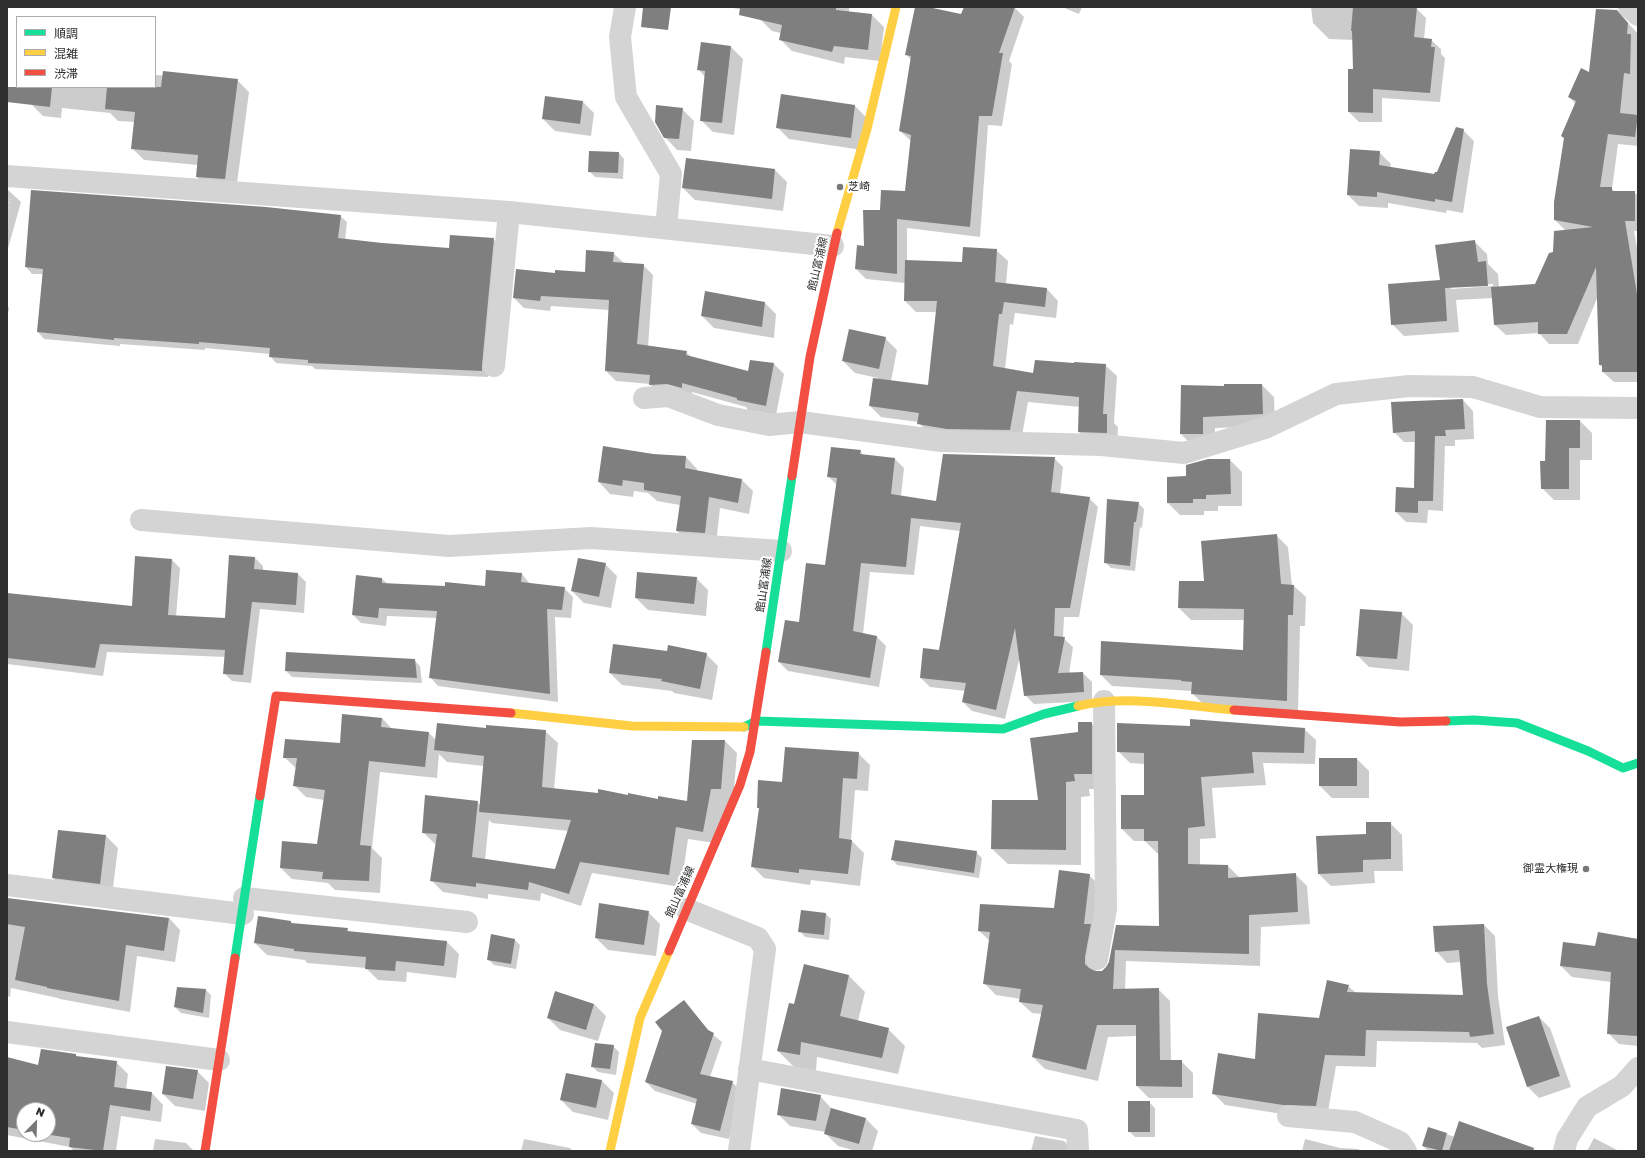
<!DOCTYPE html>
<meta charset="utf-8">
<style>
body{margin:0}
#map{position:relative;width:1645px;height:1158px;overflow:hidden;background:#fff;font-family:"Golos Text","Noto Sans JP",sans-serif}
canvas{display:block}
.frame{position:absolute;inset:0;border:8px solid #2f2f2f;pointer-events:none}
.legend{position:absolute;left:16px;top:16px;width:140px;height:72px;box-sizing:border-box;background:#fff;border:1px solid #acacac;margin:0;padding:5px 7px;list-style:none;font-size:12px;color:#2f2f2f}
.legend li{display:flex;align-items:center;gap:8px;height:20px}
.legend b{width:20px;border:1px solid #acacac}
.north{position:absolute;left:16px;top:1102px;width:40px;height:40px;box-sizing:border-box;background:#fff;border:1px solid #acacac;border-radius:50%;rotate:23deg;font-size:11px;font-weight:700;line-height:16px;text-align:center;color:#2f2f2f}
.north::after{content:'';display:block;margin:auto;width:14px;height:18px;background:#787878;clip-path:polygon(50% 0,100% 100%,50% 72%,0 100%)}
</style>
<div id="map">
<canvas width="1645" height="1158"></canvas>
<div class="frame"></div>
<ul class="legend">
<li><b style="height:5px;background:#16e098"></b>順調</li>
<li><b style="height:5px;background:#ffcf43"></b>混雑</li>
<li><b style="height:5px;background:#f24e42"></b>渋滞</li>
</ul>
<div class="north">N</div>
</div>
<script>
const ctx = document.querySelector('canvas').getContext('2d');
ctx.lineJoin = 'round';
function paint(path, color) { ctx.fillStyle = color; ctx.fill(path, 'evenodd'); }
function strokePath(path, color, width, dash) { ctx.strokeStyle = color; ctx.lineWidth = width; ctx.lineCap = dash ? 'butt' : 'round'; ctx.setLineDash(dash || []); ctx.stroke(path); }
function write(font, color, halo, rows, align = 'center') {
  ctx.font = font + ' "Golos Text","Noto Sans JP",sans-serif'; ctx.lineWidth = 4; ctx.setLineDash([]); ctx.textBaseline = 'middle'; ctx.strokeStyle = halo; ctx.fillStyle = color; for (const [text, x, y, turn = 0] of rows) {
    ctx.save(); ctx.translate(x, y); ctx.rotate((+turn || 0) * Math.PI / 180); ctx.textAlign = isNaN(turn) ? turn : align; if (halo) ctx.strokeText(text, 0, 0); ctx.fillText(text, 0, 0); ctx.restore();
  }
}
const shadow = new Path2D(`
 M727 7H849V13L872 15 884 27 880 61 845 57 844 64 792 51 780 39 781 33 772 31 760 19 762 13Z
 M916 7 962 16 965 7H1014L1024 17 1009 61 1012 64 1002 126 988 125 980 237 907 228V261L963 263 996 250 1008 261 1006 284 1047 289 1058 301 1056 318 1015 313 1013 325 1010 324 1005 369 1034 374 1075 365H1105L1117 376 1114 423 1118 427 1117 444 1090 443 1079 432 1080 407 1028 402 1021 441 930 435 918 422 881 417 870 406 878 378 855 373 843 361 885 338 897 350 891 381 929 386 937 312H916L905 301V283L866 279 856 269 881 211 905 192 911 141 900 131 911 60 906 54Z
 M1062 7H1082L1079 14Z
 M1311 7 1416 8 1426 18 1424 39 1431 40 1441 49V54L1445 58 1440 102 1382 98V122H1359L1349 112 1354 70V40L1329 39 1313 23Z
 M1617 11 1638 34V146L1618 144 1612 189 1615 192H1634L1638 196V231H1634L1638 254V382H1614L1603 372V368L1600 365 1598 296 1578 344H1549L1539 333 1506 335 1495 325 1493 298 1456 300 1459 332 1404 336 1392 324 1441 281 1475 242 1487 254 1488 264 1498 274 1499 287 1536 285 1566 231 1555 220 1564 139 1562 136 1576 104 1569 97 1590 73ZM1493 284V286L1451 289V287Z
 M702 43 731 47 743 59 734 135 713 132 701 120 705 77 699 70Z
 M155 75 237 80 249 92 236 191 209 189 197 177 198 165 144 160 132 148 135 122 118 121 110 113 62 108 61 118 43 116 31 104 33 87H155Z
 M582 101 594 113 591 136 555 131 543 119Z
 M855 106 867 118 862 150 789 139 777 127Z
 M682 109 694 121 691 151 677 150 665 137Z
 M1463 130 1474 141 1463 213 1447 210 1446 213 1388 203V208L1359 206 1348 195 1379 152 1391 164 1390 168 1435 175Z
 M619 153 624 159 623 179 595 177 589 171Z
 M775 170 787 182 783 211 695 200 683 188Z
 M7 189 21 202 7 252Z
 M340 216 347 222 345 240 450 249 493 239 500 246 488 377 315 369 312 366 276 363 270 356V354L205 348V350L120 344V346L44 339 38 332 43 274H32L26 267Z
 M613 253 624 263 643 265 653 275 648 347 686 352 692 358 749 372 774 364 784 374 776 415 748 410 746 407 692 392V397L660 395 650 384 616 381 606 371 609 310 551 306 550 311 524 308 514 298 556 274 586 273Z
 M764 302 776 314 774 338 714 328 702 316Z
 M7 305 9 308 7 320Z
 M1262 385 1274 397 1275 426 1215 428V446H1193L1181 434 1225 387Z
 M1463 400 1473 411 1474 439 1455 440V446H1445L1443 511 1428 510 1427 523 1406 522 1396 512 1415 489 1416 442H1404L1394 432Z
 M1580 421 1592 433V460H1580V500H1554L1542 488 1546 462Z
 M860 451 864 456 895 459 904 468 901 496 937 502 1054 458 1063 467 1060 494 1089 498 1098 507 1079 617H1064L1063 638 1073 647 1069 674 1083 673 1092 682V701L1034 704 1025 695 1020 656 1005 719 972 711 963 702 966 691 930 687 921 678 939 651 960 531 920 526 914 575 870 572 863 634 877 637 886 646 879 687 788 671 779 662 800 623 826 566 837 485 828 476Z
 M653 455 686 457 697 469V471L742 480 753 491 749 514 720 508 716 544 689 542 677 531 680 505 657 501 648 493 634 491 633 497 610 494 599 482Z
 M1230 460 1242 472V506H1218V511H1204V515H1180L1168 503 1187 477Z
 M1138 503 1144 509 1142 528 1140 527 1135 571 1111 568 1105 562Z
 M1277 536 1288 547 1292 586H1294L1306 597 1305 626H1300L1298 712 1204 705 1192 693V691L1112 686 1101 675 1244 651 1245 620H1191L1179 608 1180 582H1205Z
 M255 558 263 566V571L298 574 306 582 304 613 260 609 251 683 232 681 224 673 226 657 107 652 103 676 7 664V594L133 607 172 560 180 568 176 617 226 619Z
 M605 564 617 576 611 608 584 603 572 591Z
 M522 574 530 584 564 588 573 597 571 618 555 617 558 702 438 686 430 677 437 618 387 616 386 626 361 623 353 615 382 579 388 584 486 588Z
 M696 578 708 590 706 616 648 610 636 598Z
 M1401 613 1413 625 1409 671 1369 667 1357 655Z
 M668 652 706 654 718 666 712 700 674 693 672 691 622 685 610 673Z
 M414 660 420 666 422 683 292 677 286 671Z
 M382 718 392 729 429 733 436 740 487 729 545 731 558 743 554 790 687 803 725 741 737 753 733 801 715 843 688 839 681 887 592 873 581 906 541 893 540 901 488 894V899L443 892 431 880 436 845 423 832 477 802 480 805 484 766 447 762 439 754 437 778 380 772 372 848 382 858 380 893 335 890 328 883 292 879 281 868 318 845 324 800 306 797 295 786 297 769 284 757 341 744ZM489 820 492 823 569 831 556 870 485 860Z
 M1091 723 1107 738V789H1089L1090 796 1081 797V865L1008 864 992 849 1039 801 1079 732Z
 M1191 727 1304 729 1316 740 1315 764 1263 763 1266 785 1212 788 1216 838 1200 839V865L1228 866 1240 878 1295 874 1307 886 1310 924 1261 927 1260 966 1126 961 1125 990 1158 989 1170 1001 1171 1061H1181L1193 1073V1098H1149L1137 1086V1036L1108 1037 1098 1081 1045 1069 1033 1057 1042 1014 1032 1013 1020 1002 1021 999 996 995 984 983 990 941 979 931 1055 909 1089 875 1101 887 1096 972H1101L1108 967 1117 926 1160 927 1159 853H1157L1145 841H1134L1122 829 1145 796V764L1130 763 1118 751Z
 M858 753 870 765 868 791 855 790 851 840 864 853 860 886 811 880 810 885 764 878 752 866 760 809 758 807 783 783Z
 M1357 759 1369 771V798H1332L1320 786Z
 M1390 823 1402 835 1403 871H1374L1375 883 1331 886 1319 874 1367 835Z
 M106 836 118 848 112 895 65 890 53 878Z
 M976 852 982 858 979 878 897 865 892 859Z
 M7 899 169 918 180 930 175 962 137 956 130 1012 60 999 58 998 11 988 10 997 7 996Z
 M648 912 660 924 656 956 608 950 596 938Z
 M826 914 831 919 829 940 805 937 800 931Z
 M291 922 293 924 347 929 351 933 447 942 459 954 456 978 407 972 406 982 378 980 366 968 307 963 305 960 267 955 255 943Z
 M1484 925 1495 936 1498 996 1505 1045 1482 1048 1477 1043 1377 1041 1376 1067 1336 1066 1327 1117 1295 1116 1225 1105 1213 1093 1256 1060 1320 1019 1348 986 1356 993 1464 996 1461 962 1447 963 1436 951Z
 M1599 933 1638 939V1046L1619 1044 1608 1033 1611 982 1572 977 1561 966 1596 947Z
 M515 940 520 945 516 969 494 965 488 959Z
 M805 965 849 976 865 992 858 1021 888 1029 905 1046 898 1074 817 1057 816 1071 794 1067 778 1051 795 1005Z
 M206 990 211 995 209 1018 181 1013 175 1007Z
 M684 1001 710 1032 722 1042 710 1077 732 1082 741 1091 729 1139 701 1133 692 1124 697 1104 655 1091 646 1082 663 1030Z
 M594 1004 606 1016 598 1041 560 1030 548 1018Z
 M1539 1017 1550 1028 1571 1087 1539 1098 1528 1087 1507 1028Z
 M613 1046 619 1052 616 1075 598 1072 592 1066Z
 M76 1055 78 1058 116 1062 128 1074 126 1090 152 1093 163 1105 161 1122 121 1116 116 1151H74L70 1147 7 1135V1058L39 1067ZM24 1110H48V1134H24Z
 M197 1071 209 1083 205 1111 175 1106 163 1094Z
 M602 1081 614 1093 608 1120 573 1112 561 1100Z
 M820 1096 832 1109 866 1119 878 1131 872 1151H856L838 1146 826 1134V1132L790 1126 778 1114Z
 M1149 1102 1155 1108V1137H1135L1129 1131Z
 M1428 1128 1455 1137 1533 1149 1536 1151H1428L1423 1146Z
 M1035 1136 1064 1141 1074 1151H1031Z
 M1594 1138 1619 1151H1587Z
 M155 1139 186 1143 194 1151H153Z
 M524 1139 570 1148 573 1151H521Z
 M1305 1139 1340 1148 1358 1149 1360 1151H1302Z`);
const building = new Path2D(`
 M643 7H671L668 30 641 27Z
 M740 7H836V10L872 14 868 50 834 46 832 52 779 40 782 25 739 15Z
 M915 7H928L961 14 964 7H1015L999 53H1003L992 116H979L970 227 897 219V274L855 269 857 245 864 246 863 210H880L881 190 905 191 911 135 899 131 911 56 905 55Z
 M1353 7H1417L1414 37 1432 39 1431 47H1435L1430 93 1373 89V113L1348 112V69H1353L1352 31H1351Z
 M1596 9 1617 10 1628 23 1627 34H1631L1630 74 1624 73 1620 113 1638 115 1635 137 1608 134 1600 187H1612V191H1635V221H1625L1638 300V372H1602V365H1599L1596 267 1567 334H1538V322L1494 325 1491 287 1535 284 1549 253 1553 252 1554 231 1593 227 1554 220V202L1564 138 1561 136 1576 101 1568 97 1581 68 1589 72Z
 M701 42 731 46 722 123 700 121 705 71 697 70Z
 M163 71 238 79 225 179 196 177 198 155 131 149 135 112 105 109 107 87H161Z
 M7 87H52L50 107 7 102Z
 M781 94 855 105 851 138 776 128Z
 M545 96 583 101 580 124 542 119Z
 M656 105 683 108 679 139 664 138 655 122Z
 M1456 127 1464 129 1452 202 1435 199V202L1377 192V197L1347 195 1350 149 1380 151 1379 165 1434 174 1435 172H1437Z
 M589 151 619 152 618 173 588 172Z
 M686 158 775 169 772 199 682 188Z
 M31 190 266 207 341 215 338 238 382 243 449 248 450 235 494 238 482 365V371L308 363V360L269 357 270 348 199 342V344L114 338V340L37 332 43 269 25 267Z
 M1475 240 1478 262 1486 261 1488 286 1445 288 1447 321 1391 325 1388 284 1440 280 1435 245Z
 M963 247 997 249 995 282 1047 288 1045 307 1004 302 1002 314H999L993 366 1033 373 1035 360 1074 363V362L1106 364 1103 414H1107V433L1078 432 1079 397 1017 391 1010 430 947 429 917 424 919 413 869 406 873 378 928 385 937 301H904L905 260 962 262Z
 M586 250 614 252 613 262 644 264 637 344 687 351 686 355 748 371 750 360 774 363 766 406 737 400V398L682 383V388L667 384 649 385 650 375 605 371 609 300 541 296 540 301 513 298 516 269 555 273V270L585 272Z
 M705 291 765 302 762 327 701 316Z
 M849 329 886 337 879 369 842 361Z
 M1224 384H1262L1263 414 1203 417V434H1180L1181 385 1224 386Z
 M1463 399 1465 429 1445 430 1446 436H1435L1433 501H1418V513L1395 512 1396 487 1414 488 1415 431 1393 433 1391 402Z
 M1546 420H1580V448H1569V489H1541L1540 461H1545Z
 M603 446 653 454 686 456 685 468 742 479 738 503 709 497 705 533 676 531 681 496 644 490V483L623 480 622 486 598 482Z
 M831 447 861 450 860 454 895 458 891 494 936 501 943 454 1055 457 1051 492 1090 497 1070 608H1055L1054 636 1065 637 1058 673 1083 672 1084 692 1024 696 1015 628 996 710 962 702 966 683 920 678 923 648 939 650 961 523 911 518 906 567 861 563 853 631 877 636 870 678 778 662 785 620 799 622 806 563 825 565 837 478 827 477Z
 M1208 459H1230L1231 494 1206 495V499H1193V503H1167V477L1186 476V465Z
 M1107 499 1139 502 1136 522H1134L1130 566 1104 563Z
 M1277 534 1281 584 1294 585 1293 615H1288L1287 701 1191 694 1192 682 1181 681V680L1100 675 1101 641 1243 650 1244 609 1178 608 1179 581H1204L1201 541Z
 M229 555 255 557 254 569 298 573 296 605 252 602 243 675 223 674 225 650 100 644 95 668 7 658V593L132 606 135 556 172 559 168 615 225 618Z
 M578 558 606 563 599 597 571 591Z
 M486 570 522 573 521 582 565 587 562 610 547 609 550 694 429 678 437 611 379 608 378 618 352 615 356 575 382 578V583L445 586V582L485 586Z
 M637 572 697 577 694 604 635 598Z
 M1360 609 1402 612 1397 659 1356 656Z
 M613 644 667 651 668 645 707 653 700 689 661 681 662 679 609 673Z
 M286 652 415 659 417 678 285 671Z
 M342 714 382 718 381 727 429 732 425 767 369 761 360 845 371 846 369 881 322 879 323 872 280 868 282 841 317 844 325 790 293 786 297 758H283L285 739 340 743Z
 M1190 719 1305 728 1304 753 1252 752 1254 773 1201 777 1205 826 1188 828V864L1228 865V878L1296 873 1298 912 1249 915V954L1115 950 1113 989 1159 988 1160 1060H1182V1087L1136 1086V1025H1097L1086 1070 1032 1057 1043 1005 1019 1002 1021 989 983 984 990 932 978 931 980 904 1054 908 1059 870 1090 874 1084 924H1091L1085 957V964L1089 968 1095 971H1102L1106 967 1109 962 1116 925 1159 926 1158 841H1144V829H1121V795H1144V753L1117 752V723L1190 726Z
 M1078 722H1092V774H1074L1075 781 1066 782V850L991 849 992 800H1038L1030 738 1078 732Z
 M437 723 486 728V725L546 730 542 787 598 793V789L628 795V793L658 799V796L687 801 692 740H725L721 789H711L703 832 676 827 669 875 580 862 569 894 529 882 528 890 476 883V887L430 881 437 834 422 833 425 795 478 801 472 857 555 869 571 820 479 812 484 756 434 750Z
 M785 747 859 752 857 779 843 778 839 838 852 840 848 874 799 869V873L751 867 759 808H757L758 780 782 782Z
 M1319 758H1357V786H1319Z
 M1366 822H1391V859L1363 860V872L1318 874 1316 836 1366 834Z
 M58 830 106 835 100 884 52 878Z
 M895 840 977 851 974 873 891 860Z
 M7 898 169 918 164 951 126 945 119 1001 47 988V987L15 980 25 927 7 924Z
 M599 903 649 911 644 945 595 938Z
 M801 910 826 913 824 935 798 932Z
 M258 916 291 921V923L348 928 347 931 447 941 444 966 396 961 395 971 365 969 366 957 294 951V949L254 943Z
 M1484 924 1487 984 1494 1034 1470 1037 1469 1032 1366 1030 1365 1056 1325 1055 1316 1106 1283 1105 1212 1094 1218 1053 1255 1059 1258 1013 1319 1018 1327 980 1349 985 1347 992 1463 995 1459 950 1435 952 1433 926Z
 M1598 932 1638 939 1637 1036 1607 1034 1611 972 1560 966 1563 942 1595 946Z
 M491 934 515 939 511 964 487 960Z
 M804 964 849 975 840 1016 889 1028 882 1058 801 1042 800 1055 777 1051 789 1003 794 1004Z
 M177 987 206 989 203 1013 174 1007Z
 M555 991 594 1004 586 1030 547 1018Z
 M684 1000 708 1030 714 1033 700 1074 733 1081 720 1131 691 1124 697 1099 645 1082 662 1031 655 1022Z
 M1539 1016 1560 1076 1527 1087 1506 1027Z
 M595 1043 614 1045 610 1069 591 1067Z
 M41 1049 76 1054V1056L117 1061 114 1087 152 1092 150 1111 110 1105 103 1151 69 1147 70 1138 44 1134H48V1110H24V1130L7 1127V1057L38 1065Z
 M166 1066 198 1070 193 1099 162 1094Z
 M566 1073 602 1080 596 1108 560 1100Z
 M781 1088 821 1095 816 1121 777 1115Z
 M1128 1101H1150V1132H1128Z
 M831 1108 866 1118 859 1144 824 1134Z
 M1459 1121 1534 1148 1533 1151H1449Z
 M1428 1127 1447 1133 1442 1151 1422 1146Z`);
const path = new Path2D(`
 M7 228 10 199`);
const street = new Path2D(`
 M625 7 620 37 626 97 671 174 666 228
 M1629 7 1638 15
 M7 176 509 212 833 246
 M494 366 509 212
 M644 398 668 396 718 415 769 425 800 422 941 441 1101 445 1184 453 1265 428 1336 394 1409 386 1473 387 1540 407 1638 408
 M141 520 449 546 591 538 781 551
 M7 885 243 914
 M244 898 467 922
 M686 909 758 938 765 949 739 1151
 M1097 959 1106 909 1104 701
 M7 1032 219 1060
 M749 1069 1077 1130 1078 1151
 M1288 1116 1355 1122 1400 1142 1406 1151
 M1564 1151 1567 1139 1587 1107 1622 1086 1638 1068`);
const fast = new Path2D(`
 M766 652 792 476
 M1446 721 1474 720 1517 723 1588 751 1623 768 1638 763
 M744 727 756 721 1003 729 1044 714 1078 706
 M235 958 260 796`);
const slow = new Path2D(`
 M837 233 867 129 896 7
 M1078 706C1129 694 1183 706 1234 710
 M511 713 632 726 744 727
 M610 1151 640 1018 669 951`);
const jam = new Path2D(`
 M792 476 810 357 837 233
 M1234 710 1400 722 1446 721
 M260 796 276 696 511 713
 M669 951 740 785 750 752 766 652
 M205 1151 235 958`);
const markers = [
 [840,187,4,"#787878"],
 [1586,869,4,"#787878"]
];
const poiNames = [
 ["芝崎",848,187],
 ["御霊大権現",1578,869,"right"]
];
const streetNames = [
 ["館山富浦線",818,264,-77],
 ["館山富浦線",764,585,-82],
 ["館山富浦線",680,892,-66]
];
paint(shadow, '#0003');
paint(building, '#7f7f7f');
strokePath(path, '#d4d4d4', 2.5, [2, 2]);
strokePath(street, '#d4d4d4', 22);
strokePath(fast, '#16e098', 9);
strokePath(slow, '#ffcf43', 9);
strokePath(jam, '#f24e42', 9);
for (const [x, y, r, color] of markers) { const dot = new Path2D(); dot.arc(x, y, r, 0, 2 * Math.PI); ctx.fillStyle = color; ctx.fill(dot); strokePath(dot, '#fff', 1.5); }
write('11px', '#2f2f2f', '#fff', poiNames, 'left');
write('11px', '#2f2f2f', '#fff', streetNames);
</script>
